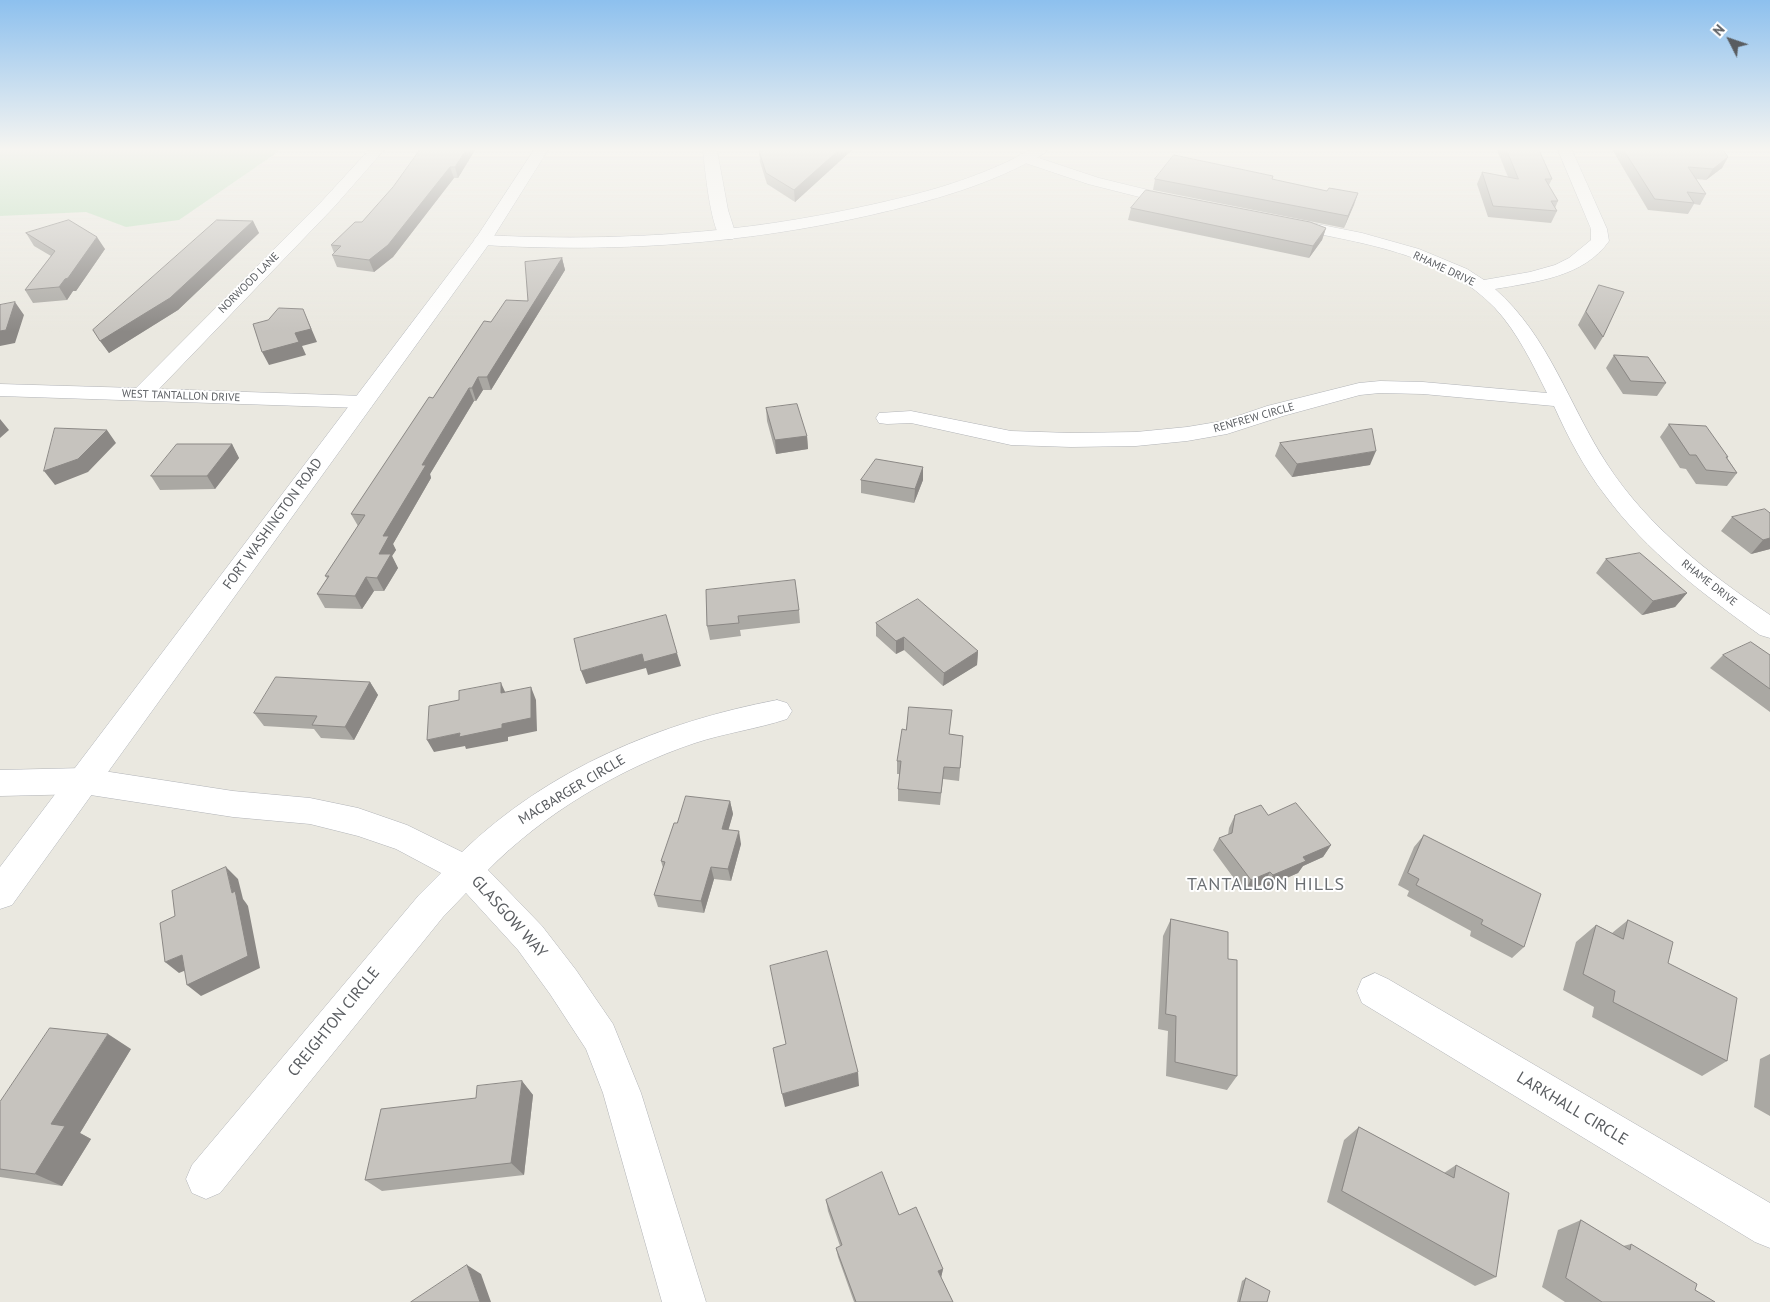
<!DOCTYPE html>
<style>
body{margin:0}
#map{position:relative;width:1770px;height:1302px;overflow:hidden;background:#eae8e0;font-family:"PT Sans",sans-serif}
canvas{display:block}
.north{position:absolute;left:1705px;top:15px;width:50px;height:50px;-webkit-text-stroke:4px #fff;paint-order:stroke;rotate:311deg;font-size:14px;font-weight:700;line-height:20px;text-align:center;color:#595c60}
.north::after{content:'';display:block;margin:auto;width:18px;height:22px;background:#595c60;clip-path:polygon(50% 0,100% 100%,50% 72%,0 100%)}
</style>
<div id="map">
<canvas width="1770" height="1302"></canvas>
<div class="north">N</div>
</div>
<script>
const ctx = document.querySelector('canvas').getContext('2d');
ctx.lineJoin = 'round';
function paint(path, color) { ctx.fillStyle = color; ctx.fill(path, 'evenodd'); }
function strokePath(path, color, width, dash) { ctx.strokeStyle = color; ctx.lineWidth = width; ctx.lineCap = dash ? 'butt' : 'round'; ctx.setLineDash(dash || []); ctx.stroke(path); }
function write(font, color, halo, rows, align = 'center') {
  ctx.font = font + ' "PT Sans",sans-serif'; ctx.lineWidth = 4; ctx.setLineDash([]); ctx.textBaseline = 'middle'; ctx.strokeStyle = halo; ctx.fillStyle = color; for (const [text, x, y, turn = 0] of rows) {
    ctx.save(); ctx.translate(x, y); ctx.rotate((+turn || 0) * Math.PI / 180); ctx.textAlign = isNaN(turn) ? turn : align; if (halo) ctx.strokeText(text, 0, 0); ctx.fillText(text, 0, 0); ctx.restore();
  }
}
const green = new Path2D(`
 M0 150H279L275 154 179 220 126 227 86 212 0 216Z`);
const minor = new Path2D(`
 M369 150H384L334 207 159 389 363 396 371 397 374 402 371 407 363 408 0 396V384L136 388 322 201Z
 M703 150H717L728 210 736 235 733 239H721C710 223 705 170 703 150Z
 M1558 150H1572L1607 229 1609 241C1584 277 1535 282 1495 289 1549 336 1569 406 1607 464 1648 527 1708 573 1770 615V638L1760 635C1703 594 1647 552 1605 495 1584 468 1568 437 1554 406L1423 394 1380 393 1360 395 1283 416 1227 434 1187 441 1136 446 1071 447 1011 445 911 423 887 424 879 423 876 418 879 413 911 411 1011 431 1071 433 1136 432 1187 427 1223 421 1267 406 1359 383 1380 381 1423 382 1547 393C1532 363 1518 333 1495 308 1443 253 1357 242 1287 228L1281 227 1279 223 1281 219 1287 218 1362 233 1419 249 1467 269 1484 280 1530 272 1555 265 1569 258 1591 240V229Z
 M1024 153 1099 178 1185 199 1187 202 1185 205 1179 207 1088 184 1019 161 1016 158 1019 155Z
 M777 700 787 703 792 711 787 719C757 729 725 733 695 743 620 768 543 814 488 870L542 926 576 970 613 1024 641 1093 706 1302H662L603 1093 586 1049 550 994 518 950 466 893 443 917 220 1193 206 1199 192 1193 186 1179 192 1165 419 895 441 873 396 849 358 836 310 824 233 817 84 794 0 796V770L84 768 233 791 310 798 358 808 407 825 462 852C548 769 661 722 777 700Z
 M1375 973 1388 979 1770 1203V1248L1755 1242 1362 1003 1357 991 1362 979Z`);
const tertiary = new Path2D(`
 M1030 150H1047L1045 153C991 185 931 201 871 215 743 244 614 253 483 245L477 244 474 240 477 236 483 235C614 242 742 234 870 205 925 193 980 178 1030 150Z`);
const secondary = new Path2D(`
 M534 150H548L489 244 12 905 0 909V867L476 238Z`);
const wall = new Path2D(`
 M475 150 458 178H454L393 257 374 272 337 267 332 255 334 253 331 245 362 222Z
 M760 150H852L795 202 767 184 760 162 759 151H760Z
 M1497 150H1539L1552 179 1549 185 1558 201 1555 208 1557 211 1551 223 1488 217 1477 184 1482 172 1508 177Z
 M1614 150H1723L1728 157 1722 168 1706 180 1696 179 1706 194 1700 205 1694 204 1688 214 1648 210 1613 151Z
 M1155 179 1272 180 1327 191 1358 193 1344 228 1153 190Z
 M1131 208 1326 228 1322 240 1309 258 1128 220Z
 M253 221 259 233 178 310 109 353 93 330Z
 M26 233 105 249 76 291H73L67 300 33 303 25 290 51 256 34 246Z
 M562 258 565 270 491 390H483L476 401H474L430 474 431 478 393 544 396 550 392 556 398 568 384 591H374L362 609 325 608 317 594 327 578 325 576 358 526 351 514 433 398 491 322 528 301Z
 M1599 285 1603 337 1595 350 1578 325Z
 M1614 355 1666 383 1657 396 1623 394 1606 368Z
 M766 408 807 436 808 449 776 454 767 421Z
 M1669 424 1728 457 1727 458 1737 473 1727 486 1696 484 1686 469 1680 468 1660 437Z
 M1280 443 1370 465 1292 477 1275 456Z
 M232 444 239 458 215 489 160 490 151 476Z
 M923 467V480L914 503 861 493V480Z
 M1770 513V549L1751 554 1721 531 1732 517Z
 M1606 559 1687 593 1675 607 1642 615 1596 573Z
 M706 590 799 610 800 623 740 630 741 636 710 640 707 626Z
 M876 623 978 651 977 665 943 686 904 650 896 654 876 636Z
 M1723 655H1770V712L1710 668Z
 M370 682 378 695 354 740 321 738 314 729 264 726 254 713Z
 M950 734 963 736 959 781 943 779 940 805 898 801V789L900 774H897V761Z
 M730 801 733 814 728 830 741 844 731 881 714 879 704 913 658 907 654 895 663 868 661 861 677 823Z
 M1235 815H1268L1331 845 1323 857 1303 866 1298 873 1266 887 1263 884 1244 892 1213 850 1219 838 1228 835 1229 828Z
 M1424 835 1524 947 1512 958 1470 936 1471 931 1407 896 1409 891 1398 885 1414 847Z
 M1171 919 1228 959 1237 1076 1227 1090 1166 1076 1168 1031 1158 1029 1163 936Z
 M1628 920 1668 963 1727 1061 1702 1076 1592 1017 1594 1007 1563 990 1576 942 1596 925 1612 933Z
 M131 1049 80 1133 91 1139 62 1186 0 1177V1102Z
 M1770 1054V1116L1754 1107 1760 1059Z
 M522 1081 533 1095 524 1175 382 1191 365 1180 476 1098Z
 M1359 1127 1444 1173 1456 1165 1496 1277 1475 1286 1327 1202 1344 1140Z
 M826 1200 899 1215 943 1269 941 1277 953 1302H854L838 1257 836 1248 840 1246 828 1211Z
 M1581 1220 1623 1246 1631 1244 1695 1290 1715 1302H1565L1542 1287 1558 1230Z
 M1246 1278 1267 1302H1237L1242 1281Z`);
const shadedWall = new Path2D(`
 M466 150H475L458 178 455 167Z
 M839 150H852L795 202 794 190Z
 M1728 157 1722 168 1706 180 1713 169Z
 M450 167 454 178 393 257 374 272 369 260Z
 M1358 193 1354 205 1344 228 1348 216Z
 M253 221 259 233 178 310 109 353 100 341Z
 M1326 228 1322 240 1309 258 1313 246Z
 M97 237 105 249 76 291H73L67 300 59 287Z
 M562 258 565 270 491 390 487 377Z
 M15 302 24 315 15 343 0 346V331Z
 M303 309 317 342 302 346 306 355 269 365 262 352 295 333Z
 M478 377 483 390 476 401 472 388Z
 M469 388 474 401 430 474 431 478 393 544 396 550 392 556 398 568 384 591 377 578 379 554 383 536 422 465Z
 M0 419 9 430 0 438Z
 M107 430 116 443 88 472 55 485 44 471Z
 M807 436 808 449 776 454 775 440Z
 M232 444 239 458 215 489 207 476Z
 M1376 451 1370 465 1292 477 1297 464Z
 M923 467V480L914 503 915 489Z
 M1770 538V549L1751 554 1763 540Z
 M366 577 374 591 362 609 355 596Z
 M1687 593 1675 607 1642 615 1653 601Z
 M904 637V650L896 654V641Z
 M978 651 977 665 943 686 944 673Z
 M677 653 681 666 648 675 646 668 586 684 581 671 642 654Z
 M370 682 378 695 354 740 345 727Z
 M501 683 507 696 501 693Z
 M531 687 536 700 537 731 508 737V741L466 749 465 746 434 752 427 740 502 724Z
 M730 801 733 814 725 842 722 829Z
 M739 831 741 844 731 881 728 869Z
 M1331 845 1323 857 1303 866 1298 873 1266 887 1273 875 1303 857Z
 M226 867 238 879 243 899 246 903 248 906 260 968 201 996 187 985 232 893Z
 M711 867 714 879 704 913 701 901Z
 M1270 872 1263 884 1244 892 1251 880Z
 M182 955 196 966 179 973 165 962Z
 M108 1034 131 1049 80 1133 91 1139 62 1186 35 1174 51 1124Z
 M858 1072 859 1086 785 1107 782 1094Z
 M522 1081 533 1095 524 1175 511 1163Z
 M467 1265 481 1274 491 1302H480Z
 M943 1269 941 1278 938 1271Z`);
const building = new Path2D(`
 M420 150H466L455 167H450L388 245 369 260 332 255 341 246 331 245 355 222H362L393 187Z
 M761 150H839L794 190 766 173 759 151H762Z
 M1507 150H1539L1552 179H1545L1558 201H1551L1557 211 1493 206 1482 172 1518 179Z
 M1624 150H1723L1728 157 1713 169 1688 167 1706 194 1687 192 1694 203 1655 199Z
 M1174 155 1273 176 1272 179 1327 191 1329 188 1358 193 1348 216 1155 179Z
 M1146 190 1310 222 1326 228 1313 246 1131 208Z
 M69 220 97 237 68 278 65 279 59 287 25 290 55 251 26 233Z
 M217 220 253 221 170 298 100 341 93 330Z
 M562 258 487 377H478L472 388H469L422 465H426L383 536H389L379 554H391L377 578 366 577 355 596 317 594 329 576H325L365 515 351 514 429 397 433 398 484 321 491 322 506 300 528 301 525 262Z
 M1599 285 1624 292 1603 337 1586 312Z
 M15 302 6 330 0 331V305Z
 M279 308 303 309 311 329 295 333 299 342 262 352 253 324 268 320Z
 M1614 355 1648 357 1666 383 1631 381Z
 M797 404 807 436 775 440 766 408Z
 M1669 424 1706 426 1728 457H1726L1737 473 1706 470 1696 455H1690Z
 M55 428 107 430 78 459 44 471Z
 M1372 429 1376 451 1297 464 1280 443Z
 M177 444H232L207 476H151Z
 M876 459 923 467 915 489 861 480Z
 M1765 509 1770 513V538L1763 540 1732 517Z
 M1640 553 1687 593 1653 601 1606 559Z
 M795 580 799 610 738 616 739 623 707 626 706 590Z
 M918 599 978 651 944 673 904 637 896 641 876 623Z
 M666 615 677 653 644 662 642 654 581 671 574 639Z
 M1751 642 1770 655V689L1723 655Z
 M276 677 370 682 345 727 312 725 317 716 254 713Z
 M501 683V693L531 687V718L502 724V728L459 737 460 733 427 740 429 706 459 700V691Z
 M909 707 952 710 949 734 963 736 960 768 944 767 941 793 898 789 901 761H897L902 729 906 730Z
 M686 796 730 801 722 829 739 831 728 869 711 867 701 901 654 895 665 862 661 861 674 823H677Z
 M1296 803 1331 845 1303 857 1306 861 1273 875 1270 872 1251 880 1219 838 1232 833 1235 815 1261 805 1268 815Z
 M1424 835 1541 894 1524 947 1481 924 1483 920 1416 885 1419 879 1408 873Z
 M226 867 232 893 235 891 236 895 248 956 187 985 182 955 165 962 160 923 175 916 172 891Z
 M1171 919 1228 932V959L1237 960V1076L1175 1062 1176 1016 1166 1014Z
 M1628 920 1673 942 1668 963 1737 998 1727 1061 1613 1002 1615 991 1583 974 1596 925 1623 939Z
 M827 951 858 1072 782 1094 773 1048 786 1044 770 966Z
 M50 1028 108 1034 51 1124 65 1126 35 1174 0 1169V1102Z
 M522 1081 511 1163 365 1180 381 1109 476 1098 477 1086Z
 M1359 1127 1454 1178 1456 1165 1509 1193 1496 1277 1342 1191Z
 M882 1172 899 1215 916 1207 943 1269 938 1271 953 1302H856L836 1248 842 1245 826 1200Z
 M1581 1220 1630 1250 1631 1244 1697 1284 1695 1290 1715 1302H1602L1566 1278Z
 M467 1265 480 1302H411Z
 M1246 1278 1270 1291 1267 1302H1240Z`);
const farStreetnames = [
 ["RHAME DRIVE",1444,269,25],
 ["NORWOOD LANE",249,283,-45],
 ["WEST TANTALLON DRIVE",181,396,2],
 ["RENFREW CIRCLE",1254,418,-16],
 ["RHAME DRIVE",1709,583,38]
];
const streetNames = [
 ["FORT WASHINGTON ROAD",273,524,-54],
 ["MACBARGER CIRCLE",572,790,-31]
];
const nearStreetnames = [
 ["GLASGOW WAY",509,917,48],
 ["CREIGHTON CIRCLE",334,1022,-51],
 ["LARKHALL CIRCLE",1572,1109,31]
];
const nearNeighbourhoodnames = [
 ["TANTALLON HILLS",1266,885]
];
paint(green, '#bfe0bf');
strokePath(minor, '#b1b3b7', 1);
strokePath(tertiary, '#b1b3b7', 1);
strokePath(secondary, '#b2b5ba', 1);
paint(minor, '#fff');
paint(tertiary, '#fff');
paint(secondary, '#fff');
paint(wall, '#aaa8a3');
paint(shadedWall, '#8b8885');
paint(building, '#c6c3be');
strokePath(building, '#8b8885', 1);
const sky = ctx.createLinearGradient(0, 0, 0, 332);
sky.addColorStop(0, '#8dc0ee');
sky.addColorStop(0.45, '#f6f5f1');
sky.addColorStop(1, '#f6f5f100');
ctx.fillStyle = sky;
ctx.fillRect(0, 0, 1770, 332);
write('11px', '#595c60', '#fff', farStreetnames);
write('14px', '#595c60', '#fff', streetNames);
write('16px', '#595c60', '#fff', nearStreetnames);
ctx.letterSpacing = '1px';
write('18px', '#6a6e72', '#fff', nearNeighbourhoodnames);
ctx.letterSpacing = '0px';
</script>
